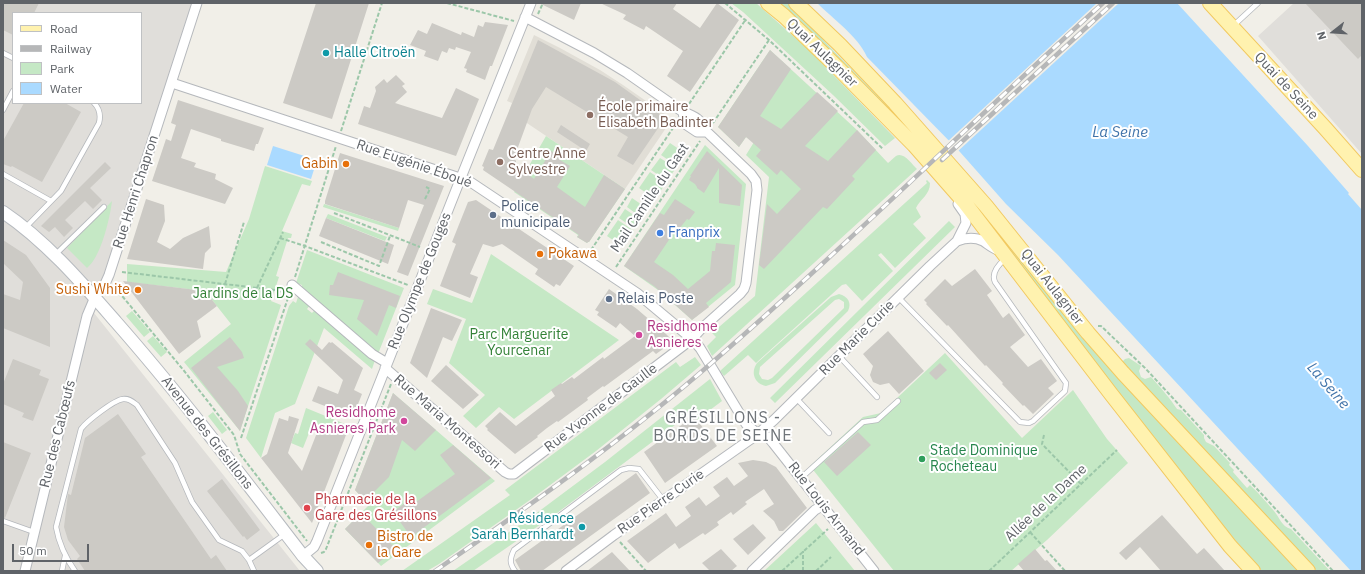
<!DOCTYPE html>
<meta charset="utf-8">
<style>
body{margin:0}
#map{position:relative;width:1365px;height:574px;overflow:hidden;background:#f1efe8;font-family:"IBM Plex Sans",sans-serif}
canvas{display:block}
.frame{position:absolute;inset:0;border:4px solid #5f6368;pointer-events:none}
.legend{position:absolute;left:12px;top:12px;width:130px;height:92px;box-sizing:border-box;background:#fff;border:1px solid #bfc1c3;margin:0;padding:5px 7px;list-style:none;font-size:12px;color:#5f6368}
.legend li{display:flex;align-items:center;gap:8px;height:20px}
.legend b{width:20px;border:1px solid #bfc1c3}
.north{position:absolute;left:1313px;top:12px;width:40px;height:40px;-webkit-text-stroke:3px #fff;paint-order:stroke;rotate:253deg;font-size:11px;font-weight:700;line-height:16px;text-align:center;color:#5f6368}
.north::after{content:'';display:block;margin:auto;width:14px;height:18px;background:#5f6368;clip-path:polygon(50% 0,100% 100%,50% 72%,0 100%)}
.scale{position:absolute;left:12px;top:544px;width:77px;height:18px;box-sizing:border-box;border:2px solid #5f6368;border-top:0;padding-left:5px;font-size:12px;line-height:14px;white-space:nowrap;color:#5f6368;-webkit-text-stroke:3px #fff;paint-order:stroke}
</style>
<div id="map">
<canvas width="1365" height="574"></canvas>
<div class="frame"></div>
<ul class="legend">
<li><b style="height:5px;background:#fff2af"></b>Road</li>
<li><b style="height:5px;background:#b6b7b8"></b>Railway</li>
<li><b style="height:11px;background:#c5e8c5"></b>Park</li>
<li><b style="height:11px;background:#aadaff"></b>Water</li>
</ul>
<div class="north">N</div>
<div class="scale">50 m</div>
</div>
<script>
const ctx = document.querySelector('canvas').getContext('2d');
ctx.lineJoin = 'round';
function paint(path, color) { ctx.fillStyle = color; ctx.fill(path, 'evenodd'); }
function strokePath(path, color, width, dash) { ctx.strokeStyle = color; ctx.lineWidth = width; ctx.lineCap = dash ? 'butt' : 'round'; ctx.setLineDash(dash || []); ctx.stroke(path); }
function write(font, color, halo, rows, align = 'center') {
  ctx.font = font + ' "IBM Plex Sans",sans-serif'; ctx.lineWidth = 4; ctx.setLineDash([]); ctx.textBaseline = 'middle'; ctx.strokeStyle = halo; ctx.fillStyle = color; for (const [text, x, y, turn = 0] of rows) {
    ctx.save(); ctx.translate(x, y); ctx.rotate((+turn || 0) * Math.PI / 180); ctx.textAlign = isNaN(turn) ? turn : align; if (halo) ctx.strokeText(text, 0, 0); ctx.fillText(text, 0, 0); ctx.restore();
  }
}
const industrial = new Path2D(`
 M3 3H193L94 313 300 571H3ZM13 13H141V103H13Z
 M1294 3H1362V154L1258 36Z`);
const education = new Path2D(`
 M534 35 560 48 600 70 623 85 672 119 625 189 509 111 512 103 507 101Z`);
const green = new Path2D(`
 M731 3H756L809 50 895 138 885 146 833 95 743 12Z
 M779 3H789L799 12 827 44 908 127 981 211 1093 350 1301 571H1262L1223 526 1167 456 994 231Z
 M770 50 857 130 888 163C891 161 893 158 896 156 903 151 912 164 917 169L712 356 707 346 716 337 712 333 755 296 769 177 746 155 754 142 746 137 739 147 718 127Z
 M546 136 625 189 589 242H588L587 243 577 237 578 235 514 192Z
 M670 143 686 154 677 166 661 155Z
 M705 145 746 184 735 285 692 320 658 290 624 266Z
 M660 158 676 168 667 181 651 170Z
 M265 166 312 181 310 186 302 184 282 231 292 234 291 238H288L276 276 279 277 271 301 281 305 240 431 184 362 231 324 205 291 127 282V264L226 272 249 219Z
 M650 172 666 183 655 199 639 188Z
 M927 180 930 183C930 195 920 199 916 208L921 217 913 224 926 238 895 268 881 253 878 255 893 271 862 301 846 284 842 285 756 363 748 355 724 376 720 371 927 183 926 181Z
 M632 198 648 209 642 218 627 207Z
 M112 201C110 218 101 257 87 268L67 248Z
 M324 204 399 228 398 231 323 207Z
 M625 209 641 220 635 229 619 218Z
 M328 214 387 237 385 241 326 218Z
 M618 220 634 231 623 247 607 236Z
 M949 221 955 227 775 403 770 398Z
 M307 250 404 288 378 354 301 290 302 285 296 283Z
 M491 254 619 340 514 419 499 407 476 428 463 416 485 395 449 363 466 319 427 304 433 289 472 303Z
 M299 294 311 304 307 309 312 313 316 309 375 360 372 369 324 328 295 404 275 413 261 458 246 438 289 306 293 301 296 303Z
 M839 294C848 296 852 303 848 311L775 383 766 386C755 384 750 373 757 363L831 297ZM839 299 844 302V308L772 378 768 380 762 379 759 374 760 367 835 300Z
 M132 311 150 332 144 337 126 316Z
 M153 336 167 352 161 357 147 341Z
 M945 353 1022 438 1073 390 1107 439 1128 463 1047 540 1011 571H894L810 466 863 417 881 413Z
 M695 357 701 365 661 399 596 451 530 500 439 564 427 571H402L510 495 505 490 676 362 680 367Z
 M1129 358 1141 366 1139 371 1141 377 1145 379 1151 377C1160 387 1170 398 1177 409L1181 410 1204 435V438L1206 442 1214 446 1230 463 1229 465 1234 470 1233 472 1247 488 1250 485C1259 493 1266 502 1274 511 1280 518 1281 526 1291 529L1329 570 1328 571H1317L1139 382 1121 363 1125 359Z
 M710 379 722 401 698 419 697 420 691 413 557 513 473 571H453L538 512 605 462Z
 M393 393 495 481 381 566 345 529 369 505 355 490Z
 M306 408 345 424 341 433 313 423 303 448 291 443 295 433 298 434Z
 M213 412 227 430 222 434 208 416Z
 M816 523 855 571H764Z`);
const water = new Path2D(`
 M817 3H1177L1308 146 1349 193 1348 194 1362 210V571H1351L1058 255 1006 204 960 152 867 57C858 36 832 18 817 3Z
 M273 146 317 160 311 179 267 165Z`);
const pier = new Path2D(`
 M1097 3H1119L957 152 947 142Z`);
const building = new Path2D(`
 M3 3H39L34 13H13V35L3 30Z
 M316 3H369L332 119 283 103Z
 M539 3H581L574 20Z
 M600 3H677L673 9 700 28 717 3 739 20 690 92 667 76 683 51 646 26 644 30 623 19 626 15Z
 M1305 3H1362V55L1358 59Z
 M485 22 508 25 492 66H490L485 80 466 72 467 69 464 68 471 52 456 47 455 50 449 48 447 53 442 51 438 61 424 56 426 51 410 45 418 30 427 34 432 23 461 35 462 32 474 37 478 25 483 27Z
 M538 40 615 82 665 118 633 165 617 156 628 137 546 87 532 109 514 158 516 161V166L534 179 551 151 562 158 560 160 570 166 557 187 585 207 604 175 625 189 589 242H588L587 243 577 237 579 235 483 170 484 167 482 166 489 149 493 150Z
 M770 50 791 69 760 116 781 129 817 92 838 111 805 146 828 161 857 130 876 150 852 176 855 179 827 209 823 207 764 269 759 265 767 204 777 214 801 189 781 170 777 175 756 156 761 150 746 137 739 147 718 127Z
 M396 75 405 84 402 86 407 92 395 103 442 118 456 88 479 99 456 156 358 124 364 106 370 108 376 91 375 87 384 79 387 83Z
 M178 100 264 128 258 144H256L254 151 221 141V139L191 129 181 158 196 163 194 167 216 174 215 179 233 188 225 204 152 181 166 139 171 141 176 125 171 123Z
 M24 103H65L81 112 42 182 12 166 11 167 3 164V141Z
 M561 125 590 144 586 151 557 132Z
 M707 151 742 185 740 206 719 203V168L704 193 697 188V187L695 184 689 180 691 176H690Z
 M340 153 444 186 408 276 397 272 424 205 408 200 399 228 325 204V201Z
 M105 162 111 168 90 188 102 200 93 209 85 201 65 220 73 228 64 237 55 227 49 232 41 226Z
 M146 199 164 205 165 221 157 242 170 249 183 238 209 226 211 247 205 253 203 269 127 259Z
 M675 199 695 212 689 220 687 219 679 229 677 228 654 262 673 275 688 289 710 271 712 251H715L716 243 735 245 731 282 706 303 709 307 692 320 654 286 624 266 660 213 664 215Z
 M476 200 574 266 560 286 556 284 554 287 535 274 538 269 502 244 493 247 483 244 470 274 478 277 470 298 440 286 456 244 452 242 468 202Z
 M326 218 394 245 388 264 319 236Z
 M3 240 26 255 50 288V347L3 328V294L20 300 23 282 3 263Z
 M975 269 992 291 987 295 1003 318 1009 313 1025 335 1010 347 1028 367 1041 359 1057 381 1048 388 1054 394 1033 414 1024 405 1023 406 1002 384 1003 383 986 365 985 366 948 325 947 326 926 304 927 303 924 300 945 279 952 286Z
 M338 272 400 296 396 308 389 305 377 336 357 319 364 300 329 295 330 285H333Z
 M123 281 205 291 217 306 197 321 201 337 179 354Z
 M609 289 637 309 666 334 670 338V344L656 354 653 351 604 387 603 386 587 398 588 400 558 422 557 421 547 428 537 436 538 437 515 454 487 430 488 429 485 426 500 412 516 426 555 396 551 390 561 383 562 384 572 377 574 379 603 357 604 359 635 336 620 323 616 328 597 315 599 312 595 310Z
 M431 308 462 320 452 341 443 337 427 378 410 363Z
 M888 331 924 371 899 394 889 383 880 385 873 382 870 375 873 366 863 354Z
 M230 337 242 352 244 358 217 367 238 391 248 406 240 431 191 368Z
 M310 339 322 350 329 342 331 343 332 342 363 368 354 390 362 394 353 417 312 401 318 386 338 394 343 380 305 344Z
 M13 359 41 370 39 375 49 379 33 421 22 417 24 413 3 404V384Z
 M940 363 947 370 936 380 929 373Z
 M446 365 479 395 463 409 431 381Z
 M393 393 436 430 415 451 402 440 389 477 365 501 355 490Z
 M118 414 146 454 141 457 211 559 216 555 227 571H85L77 559 80 556 68 540 64 527 68 494 71 495 85 438Z
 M289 416 299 419 288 453 302 471 320 425 346 435 312 523 261 458 267 454 279 418 288 421Z
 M694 416 717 446 665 483 644 452Z
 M858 432 871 445 837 476 824 462Z
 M3 442 31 453 5 518 3 517Z
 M453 445 491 478 411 537 393 512 413 497 416 502 455 474 440 455Z
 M753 460 766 462 776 467 807 508 783 531H779L774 521 763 511 774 504 764 489 745 502 747 504 733 515 731 512 717 522 719 525 705 535 703 533 679 549 675 543 648 563 627 541 666 513 676 527 691 516 685 507 699 497 706 506 720 496 713 487 727 477 734 486 748 476 738 463Z
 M636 473 650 493 542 571H521L515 560Z
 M222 479 260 530 247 540 244 536 243 537 207 491Z
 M361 513 396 549 378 563 345 529Z
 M1162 515 1197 554 1204 548 1225 571H1161L1140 547 1126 560 1119 553Z
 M753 524 766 538 748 555 733 539Z
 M721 549 737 566 731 571H710L702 563Z
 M1035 549 1045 561 1047 560 1057 571H1024L1018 564Z
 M612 552 630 571H587Z`);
const path = new Path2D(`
 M447 3 514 21
 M725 3 769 40 883 149
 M538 14 543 3
 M689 104 746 19
 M713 123 769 40
 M341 131 382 3
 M425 199 430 189 426 187
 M334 213 420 247
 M280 238 305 246 408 285
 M321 242 379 266 390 236
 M591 250 675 125
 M616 267 700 141
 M122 272 275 290 287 294
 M295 277 336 146
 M225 284 244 222
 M257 288 283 232
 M112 290 123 297 185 372 234 435 240 454 307 541
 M1098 326H1101L1145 368 1333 571
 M1044 435 1042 444 1081 484
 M241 438 289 295
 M1030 532 1065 571
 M620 542 646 571
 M321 553 324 552 326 549 391 384
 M782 571 828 529
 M803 571V551
 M816 571 831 557
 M989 571 1117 450`);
const lane = new Path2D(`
 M1233 26 1258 3
 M3 53 13 58
 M3 110 13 91
 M3 174 51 201
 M26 227 61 191 99 123C101 115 100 109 94 103
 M56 254 104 207
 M898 297 1020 422 1029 423 1033 421 1065 391 1066 383 995 282C991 273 998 265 1005 259
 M839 356 877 397
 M796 398 829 433
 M801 478 863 422 877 420 898 401
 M3 521 34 532
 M249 560 254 571
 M62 571 65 556
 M75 571C65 557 59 544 56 527L81 429C87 421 114 400 123 399 129 398 133 402 137 405L175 463 192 502 219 540 242 551 249 560 285 534
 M515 571C509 563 510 558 514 550L621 470 629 468 639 469 664 501`);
const street = new Path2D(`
 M172 83 469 181 637 293 692 339 700 348 746 424 758 434 768 437 773 443 874 571
 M683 112 685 124 697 132H707
 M957 241C965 238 975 237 983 241 988 244 992 248 998 250
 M292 285 372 354 387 363
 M385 368 505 472 509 474H514L692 339 701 329 740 294 744 289 746 283 757 190 756 181 751 174 707 132C702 120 695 116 683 112L627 73 594 53 525 17
 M303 556 314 547 317 541 456 190 531 3
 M25 571 87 316 95 297 105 284 109 275 197 3
 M566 571 614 535 758 434 774 420 930 266 957 241 966 223 965 214 958 204
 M752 571 815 510 822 506`);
const secondary = new Path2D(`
 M3 212C46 241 82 283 116 322 182 397 242 477 303 556L317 571`);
const primary = new Path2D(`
 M768 3 784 16 837 67 914 145 965 203 1111 394 1230 546 1253 571
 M796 3 840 45 895 103 986 206 1088 333 1123 373 1308 571
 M1210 3 1325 128 1362 170`);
const rail = new Path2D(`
 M942 160 1113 3
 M435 571C526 508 616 445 700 373 838 254 968 125 1103 3`);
const markers = [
 [326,53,4,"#0f9aa8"],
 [590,115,4,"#8d6e63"],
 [500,162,4,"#8d6e63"],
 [346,164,4,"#e8710a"],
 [493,215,4,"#5c6f8a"],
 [660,233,4,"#3f7fe0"],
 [540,254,4,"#e8710a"],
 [138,290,4,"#e8710a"],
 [609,299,4,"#5c6f8a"],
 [639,335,4,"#d1479c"],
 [404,421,4,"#d1479c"],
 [922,459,4,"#2e9e5b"],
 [307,508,4,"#e0444e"],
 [582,527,4,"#0f9aa8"],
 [369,545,4,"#e8710a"]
];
const cultureNames = [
 ["Halle Citroën",334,53],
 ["Résidence",574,519,"right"],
 ["Sarah Bernhardt",574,535,"right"]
];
const streetNames = [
 ["Quai Aulagnier",822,53,44],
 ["Quai de Seine",1286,86,47],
 ["Rue Eugénie Éboué",414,164,19],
 ["Rue Henri Chapron",136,192,-72],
 ["Mail Camille du Gast",650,198,-56],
 ["Rue Olympe de Gouges",420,281,-68],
 ["Quai Aulagnier",1052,287,52],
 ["Rue Marie Curie",857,338,-45],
 ["Rue Yvonne de Gaulle",601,408,-37],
 ["Rue Maria Montessori",447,422,41],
 ["Avenue des Grésillons",207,433,52],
 ["Rue des Cabœufs",58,434,-76],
 ["Rue Pierre Curie",661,502,-35],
 ["Allée de la Dame",1046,503,-43],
 ["Rue Louis Armand",826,509,52]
];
const educationNames = [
 ["École primaire",598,107],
 ["Elisabeth Badinter",598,123],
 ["Centre Anne",508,154],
 ["Sylvestre",508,170]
];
const foodNames = [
 ["Gabin",338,164],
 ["Pokawa",548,254,"left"],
 ["Sushi White",130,290],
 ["Bistro de",377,537,"left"],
 ["la Gare",377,553,"left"]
];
const serviceNames = [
 ["Police",501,207],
 ["municipale",501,223],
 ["Relais Poste",617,299]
];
const shopNames = [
 ["Franprix",668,233]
];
const parkNames = [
 ["Jardins de la DS",243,294],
 ["Parc Marguerite",519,335],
 ["Yourcenar",519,351]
];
const hotelNames = [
 ["Residhome",647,327],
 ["Asnieres",647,343],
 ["Residhome",396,413,"right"],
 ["Asnieres Park",396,429,"right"]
];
const leisureNames = [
 ["Stade Dominique",930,451],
 ["Rocheteau",930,467]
];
const healthNames = [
 ["Pharmacie de la",315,500],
 ["Gare des Grésillons",315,516]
];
const waterNames = [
 ["La Seine",1120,133],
 ["La Seine",1328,386,49]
];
const quarterNames = [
 ["GRÉSILLONS -",723,418],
 ["BORDS DE SEINE",723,436]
];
paint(industrial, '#e0deda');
paint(education, '#e1ded6');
paint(green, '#c5e8c5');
paint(water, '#aadaff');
paint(pier, '#f1efe8');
paint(building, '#cccac5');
strokePath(lane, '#b5b8bc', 6);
strokePath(street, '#b5b8bc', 11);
strokePath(secondary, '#b6babf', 14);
strokePath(primary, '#f2c960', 16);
strokePath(path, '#9cc7a9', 2, [4, 2]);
strokePath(lane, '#fff', 4.5);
strokePath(street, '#fff', 9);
strokePath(secondary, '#fff', 12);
strokePath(primary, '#fff2af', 14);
strokePath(rail, '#b6b7b8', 4.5);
strokePath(rail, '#fff', 3, [9]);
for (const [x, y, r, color] of markers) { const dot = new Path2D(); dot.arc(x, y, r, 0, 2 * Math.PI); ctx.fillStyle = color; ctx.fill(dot); strokePath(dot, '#fff', 1.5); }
write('14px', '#0d838f', '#fff', cultureNames, 'left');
write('14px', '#5f6368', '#fff', streetNames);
write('14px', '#785e54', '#fff', educationNames, 'left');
write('14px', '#c56008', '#fff', foodNames, 'right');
write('14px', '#4e5e75', '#fff', serviceNames, 'left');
write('14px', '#366cbe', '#fff', shopNames, 'left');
write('14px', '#348238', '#fff', parkNames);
write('14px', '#b23c85', '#fff', hotelNames, 'left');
write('14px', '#27864d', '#fff', leisureNames, 'left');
write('14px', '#be3a42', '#fff', healthNames, 'left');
write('italic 15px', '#4174aa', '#fff', waterNames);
ctx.letterSpacing = '1px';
write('16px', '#70757a', '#fff', quarterNames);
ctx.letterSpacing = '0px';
</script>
